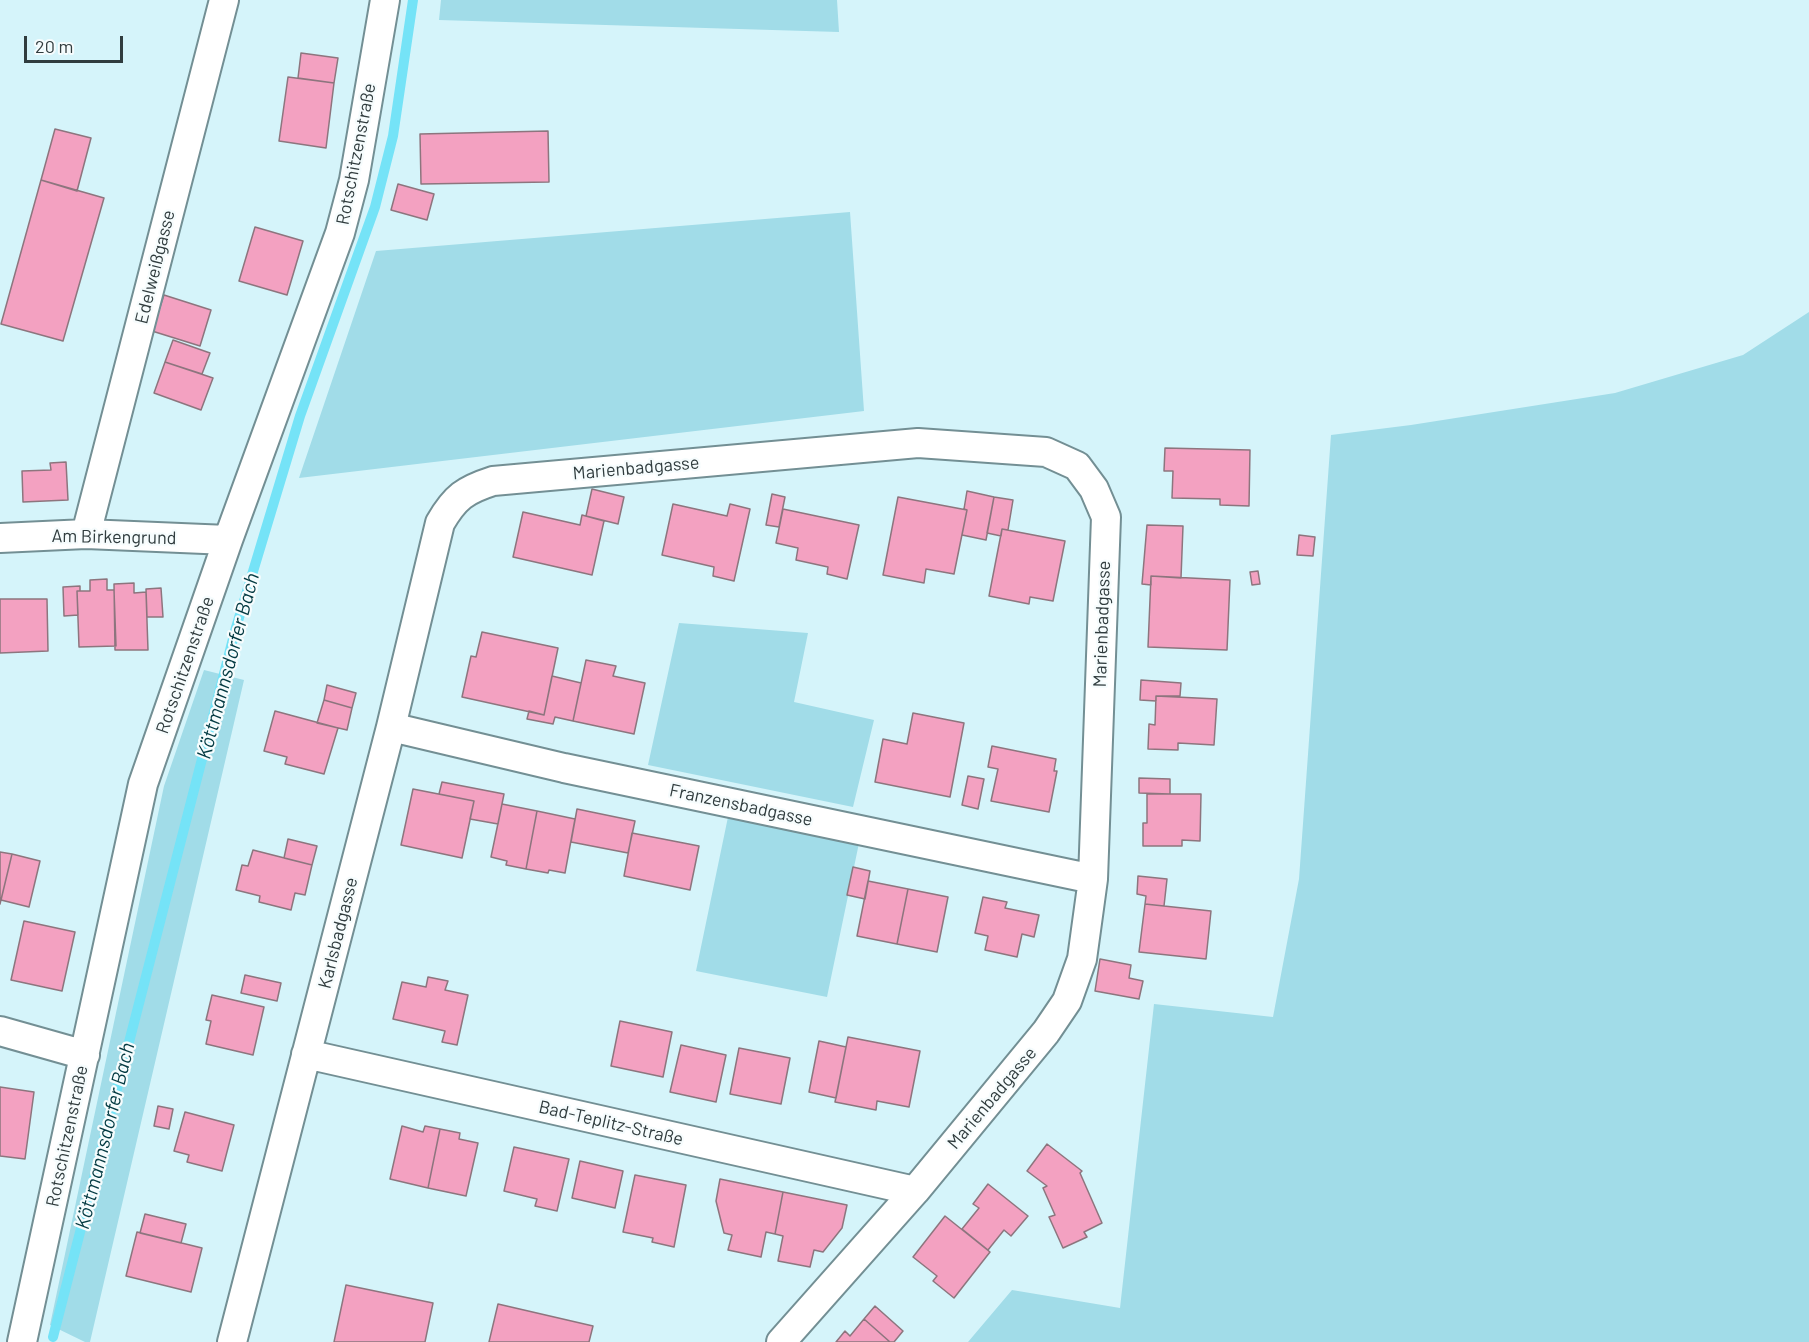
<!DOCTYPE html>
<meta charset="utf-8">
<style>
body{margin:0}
#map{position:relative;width:1809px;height:1342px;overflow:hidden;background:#d5f4fa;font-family:Barlow,sans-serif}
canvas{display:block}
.scale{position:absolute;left:24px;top:36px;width:99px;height:27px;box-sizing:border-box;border:3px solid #303c3e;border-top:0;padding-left:8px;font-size:18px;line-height:21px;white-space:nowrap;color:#303c3e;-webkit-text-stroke:4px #f6fcfd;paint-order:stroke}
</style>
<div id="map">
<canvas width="1809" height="1342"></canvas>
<div class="scale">20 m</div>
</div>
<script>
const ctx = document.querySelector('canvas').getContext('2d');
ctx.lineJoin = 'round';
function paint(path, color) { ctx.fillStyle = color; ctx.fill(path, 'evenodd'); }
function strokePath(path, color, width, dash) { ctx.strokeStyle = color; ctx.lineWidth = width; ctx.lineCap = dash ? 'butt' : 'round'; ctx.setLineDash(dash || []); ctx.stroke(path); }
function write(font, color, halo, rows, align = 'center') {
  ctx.font = font + ' Barlow,sans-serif'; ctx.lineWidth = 4.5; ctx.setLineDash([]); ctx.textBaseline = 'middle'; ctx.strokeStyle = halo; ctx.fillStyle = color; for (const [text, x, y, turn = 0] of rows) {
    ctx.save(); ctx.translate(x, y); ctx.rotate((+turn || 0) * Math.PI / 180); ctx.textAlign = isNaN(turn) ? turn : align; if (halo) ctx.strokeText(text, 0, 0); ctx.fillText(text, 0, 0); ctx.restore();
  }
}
const green = new Path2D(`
 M441 0H837L839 32 439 20Z
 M850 212 864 411 299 478 376 251Z
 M1809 312V1342H968L1012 1290 1120 1308 1154 1004 1273 1017 1299 879 1331 435 1411 425 1615 393 1743 355Z
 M679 623 808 633 794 702 874 720 853 807 648 765Z
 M204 670 244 680 90 1342H85L50 1325 164 786Z
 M728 817 859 843 827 997 696 971Z`);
const stream = new Path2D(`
 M53 1337 235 631 300 416 375 207 393 136 413 0`);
const building = new Path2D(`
 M301 53 338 58 334 83 298 78Z
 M288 77 334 83 326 148 279 141Z
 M55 129 91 138 77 191 41 180Z
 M548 131 549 182 421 184 420 134Z
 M41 180 104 198 63 341 1 324Z
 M398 184 434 194 427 220 391 210Z
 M255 227 303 241 287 295 239 281Z
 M164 295 211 310 200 346 152 331Z
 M173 340 210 353 202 374 165 362Z
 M165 362 213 378 201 410 154 393Z
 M1165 448 1250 450 1249 506 1220 505V499L1172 498 1173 471H1164Z
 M66 462 68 500 23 502 22 471 51 470 50 463Z
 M592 489 624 497 618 524 586 516Z
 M967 491 994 497 986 540 962 535 967 510 964 509Z
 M772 494 785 497 779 527 766 525Z
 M898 497 967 510 954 574 926 569 924 583 883 575Z
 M994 497 1013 500 1008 530 1002 529 1001 536 987 533Z
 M673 504 727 516 730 504 750 509 734 581 713 576 714 567 662 555Z
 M783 509 859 525 847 579 827 574 828 567 796 560 798 548 776 543Z
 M523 512 580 525 582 515 604 521 592 575 513 557Z
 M1147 525 1183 526 1181 578 1151 576V585L1142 584Z
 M1002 529 1065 541 1053 601 1030 597 1029 604 989 596Z
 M1299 535 1315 537 1313 556 1297 555Z
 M1258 571 1260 584 1252 585 1250 572Z
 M1151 576 1230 580 1227 650 1148 647Z
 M107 579V590H114L116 646 79 647 77 591H90V580Z
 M134 583V593L146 592 148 650H115L114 584Z
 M80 586V591H77L78 615 64 616 63 587Z
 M161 588 163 617H147L146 589Z
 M0 599H47L48 651 0 653Z
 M482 632 558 648 544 715 462 697 471 656 476 657Z
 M586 660 616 666 613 676 645 683 634 734 573 721Z
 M552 676 581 683 573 721 555 717 553 724 527 719 529 711 544 715Z
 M1141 680 1181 683 1180 696H1156V701L1140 700Z
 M327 685 356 693 352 708 324 700Z
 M1156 696 1217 699 1214 745 1178 743V750L1148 749 1149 724 1155 725Z
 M324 700 352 708 347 730 317 723Z
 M275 711 338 728 324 774 285 764 287 757 264 751Z
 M913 713 964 723 950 797 875 782 883 739 907 744Z
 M992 746 1056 759 1054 771H1057L1049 812 991 801 998 769 988 767Z
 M968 776 984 779 978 809 962 805Z
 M1139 778 1170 779V794L1139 793Z
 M442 782 504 794 498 824 470 819 474 801 439 794Z
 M413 789 474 801 462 858 401 845Z
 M1147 794H1201L1200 841 1182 840V846H1143V823H1147Z
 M502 804 537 811 526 869 506 865 507 861 491 857Z
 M577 809 635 821 628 853 571 842Z
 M537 811 575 819 565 873 549 870 548 873 526 869Z
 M632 833 699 846 690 890 624 876Z
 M288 839 317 846 312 865 284 858Z
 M253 850 312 865 305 895 295 893 291 910 259 902 260 896 236 890 242 865 248 866Z
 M0 852 12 854 0 904Z
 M12 854 40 861 29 907 1 900Z
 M853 867 870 871 865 899 847 895Z
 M1138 876 1167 879 1164 906 1145 904 1146 896 1137 894Z
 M868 881 908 889 897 944 857 936Z
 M908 889 948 897 937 952 897 944Z
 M983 897 1007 902 1005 908 1039 915 1034 937 1022 934 1017 957 985 950 988 936 975 933Z
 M1145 904 1211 911 1206 959 1139 952Z
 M24 921 75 932 62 991 11 980Z
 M1100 959 1131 965 1129 978 1143 981 1139 999 1095 991Z
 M245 975 281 983 277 1001 241 993Z
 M428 977 448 981 445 990 468 995 457 1045 442 1042 445 1031 393 1019 402 982 426 987Z
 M212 995 264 1007 253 1055 206 1044 211 1021 206 1020Z
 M620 1021 672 1032 663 1077 611 1066Z
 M848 1037 920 1051 909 1107 877 1101 876 1110 835 1102Z
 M819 1041 846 1047 836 1098 809 1092Z
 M681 1045 726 1055 716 1102 670 1092Z
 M739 1048 790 1058 781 1104 730 1094Z
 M0 1087 34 1092 25 1159 0 1156Z
 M158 1106 173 1109 169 1129 154 1126Z
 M185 1112 234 1125 222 1171 187 1162 189 1155 174 1151Z
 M402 1126 423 1132 425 1126 440 1129 428 1188 390 1179Z
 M440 1129 460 1133 459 1139 478 1143 466 1196 428 1188Z
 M1047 1144 1082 1171 1080 1173 1102 1223 1084 1232 1087 1237 1063 1248 1049 1217 1055 1215 1043 1188 1047 1186 1027 1171Z
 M514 1147 569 1159 557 1211 535 1206 537 1199 504 1191Z
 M580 1161 623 1171 615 1208 572 1198Z
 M635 1175 686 1185 674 1247 652 1242 653 1238 623 1232Z
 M720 1179 783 1192 775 1234 766 1232 761 1257 728 1250 732 1235 724 1233 716 1201Z
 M988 1184 1028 1216 1011 1236 1004 1230 988 1250 962 1229 979 1208 973 1204Z
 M783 1192 847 1205 842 1228 823 1252 814 1250 810 1267 778 1261 783 1236 775 1234Z
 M145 1214 186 1224 181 1243 140 1233Z
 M945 1216 990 1252 954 1298 933 1281 937 1276 913 1257Z
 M137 1232 202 1248 191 1292 126 1276Z
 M346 1285 433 1303 425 1342H334Z
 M498 1304 593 1326 589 1342H489Z
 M875 1306 903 1331 894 1342H890L864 1319Z
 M864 1319 890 1342H836L845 1331 850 1336Z`);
const minor = new Path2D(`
 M86 534 224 0
 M0 538 86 534 228 540
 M391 727 564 768 1093 879
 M0 1031 85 1055
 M306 1054 915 1191
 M22 1342 143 784 228 540 340 233 354 180 385 0
 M232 1342 391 727 440 523C455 497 465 490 493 481L918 443 1046 452 1077 466 1094 489 1106 517 1093 879 1082 959 1067 1001 1046 1032 915 1191 781 1342`);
const streetNames = [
 ["Rotschitzenstraße",356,154,-79],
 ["Edelweißgasse",155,267,-76],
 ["Marienbadgasse",636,468,-5],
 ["Am Birkengrund",114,537,1],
 ["Marienbadgasse",1102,624,-88],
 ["Rotschitzenstraße",185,665,-71],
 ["Franzensbadgasse",741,805,12],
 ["Karlsbadgasse",338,933,-76],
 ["Marienbadgasse",992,1098,-50],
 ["Bad-Teplitz-Straße",611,1123,13],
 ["Rotschitzenstraße",67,1136,-78]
];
const waterNames = [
 ["Köttmannsdorfer Bach",228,666,-75],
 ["Köttmannsdorfer Bach",105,1136,-76]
];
paint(green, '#a1dce8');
strokePath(stream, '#75e3f7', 10);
paint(building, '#f3a1c1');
strokePath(building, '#8d757e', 1.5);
strokePath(minor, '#738f94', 32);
strokePath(minor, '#fff', 28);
write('18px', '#303c3e', '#f6fcfd', streetNames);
write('italic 20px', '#023941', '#f6fcfd', waterNames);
</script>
